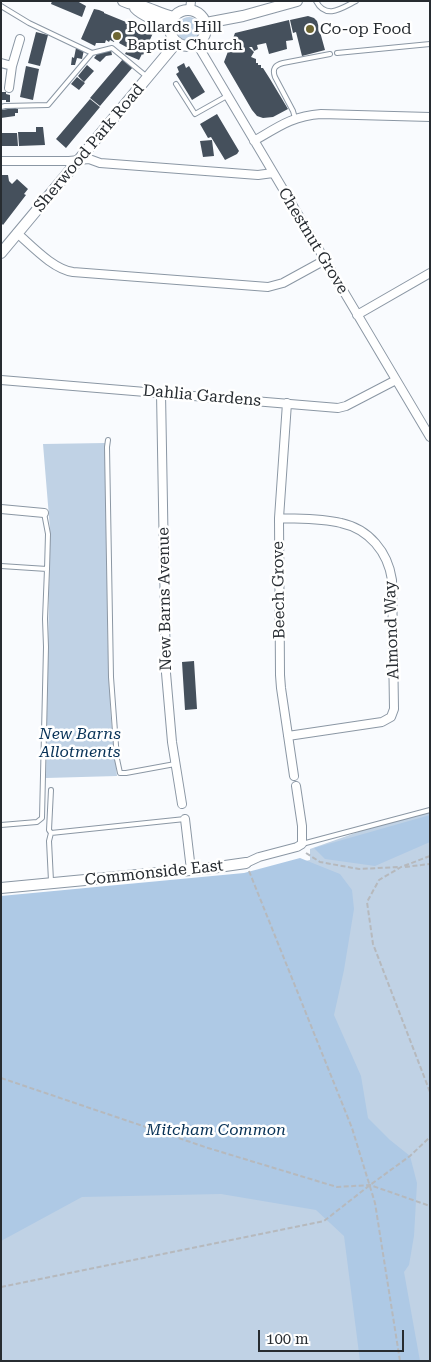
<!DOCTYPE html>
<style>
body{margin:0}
#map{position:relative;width:431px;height:1362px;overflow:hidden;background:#f9fbfe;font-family:"Roboto Serif",serif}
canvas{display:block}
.frame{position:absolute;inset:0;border:2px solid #272c31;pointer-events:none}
.scale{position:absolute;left:258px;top:1330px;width:146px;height:22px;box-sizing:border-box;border:2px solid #272c31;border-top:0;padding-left:6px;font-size:15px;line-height:18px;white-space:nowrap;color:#272c31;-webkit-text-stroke:4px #fff;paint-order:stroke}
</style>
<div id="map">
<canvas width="431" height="1362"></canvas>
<div class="frame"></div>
<div class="scale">100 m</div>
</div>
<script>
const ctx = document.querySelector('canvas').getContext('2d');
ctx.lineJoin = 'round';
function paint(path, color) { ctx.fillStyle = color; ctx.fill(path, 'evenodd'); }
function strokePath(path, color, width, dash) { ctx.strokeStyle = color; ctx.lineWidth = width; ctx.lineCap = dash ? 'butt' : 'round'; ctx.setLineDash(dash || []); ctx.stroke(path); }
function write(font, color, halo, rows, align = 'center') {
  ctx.font = font + ' "Roboto Serif",serif'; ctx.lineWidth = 5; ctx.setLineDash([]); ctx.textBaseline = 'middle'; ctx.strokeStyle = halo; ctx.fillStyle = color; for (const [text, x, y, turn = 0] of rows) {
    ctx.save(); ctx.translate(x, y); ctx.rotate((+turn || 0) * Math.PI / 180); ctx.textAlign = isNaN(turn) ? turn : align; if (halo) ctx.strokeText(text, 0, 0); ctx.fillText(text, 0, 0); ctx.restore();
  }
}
const green = new Path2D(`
 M177 29a12 12 0 1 1 24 0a12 12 0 1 1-24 0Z
 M105 443 108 652 111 719 117 776 46 778 50 529 43 444Z
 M430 812V1361H1V898L235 876 310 860V849L375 826Z`);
const forest = new Path2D(`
 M430 815V842L375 866 325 859 314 848Z
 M300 858 340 874 352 890 354 909 344 970 334 1015 361 1076 368 1118 390 1140 410 1156 417 1183 414 1236 409 1265 404 1272 420 1361H360L344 1236 316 1210 221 1194 82 1197 1 1241V896L244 873Z`);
const building = new Path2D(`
 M52 1H77L86 6 82 17 51 4Z
 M94 9 99 10 104 12V13L153 33 143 55 142 54 139 60 125 54 128 48 119 43 120 41 115 39 114 42 110 40 109 42 106 40 105 43H96L95 46 81 39Z
 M308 16 314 18 317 21 325 50 302 56 296 32 293 33 290 20Z
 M289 20 293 40 286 41 287 49 269 54 266 43 257 45 258 49 254 51 252 47H249L254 52 251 57 256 59V63H258V65H261V68H263L270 79 288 109 273 117 263 118 257 116 252 110 224 62 235 33Z
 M36 32 48 35 40 66 28 63Z
 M76 48 84 50 82 59 77 58 75 65H71L72 57 74 58Z
 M111 50 112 55 106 56 100 62 94 58 98 53Z
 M123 59 133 67 100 106 90 98Z
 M184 63 186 68 189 66 205 92 192 100 176 74 179 72 177 67Z
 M87 65 94 71 84 82 78 76Z
 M26 66 39 69 33 100 20 97Z
 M77 77 85 83 79 90 71 84Z
 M2 92H6V94L10 95V102H6V100H1Z
 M90 99 100 107 66 148 56 139Z
 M15 108 18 109V113H15V116L1 118V110Z
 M217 114 239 151 237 154 225 160 211 137 208 138 200 124Z
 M36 127H43L45 145 19 146 18 132H36Z
 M1 133H17L18 146H1Z
 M212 140 214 156 203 157 200 141Z
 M1 175H8L9 181 12 184 17 179 28 189 24 194 26 195 3 225 1 223Z
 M194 661 197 709 185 710 182 662Z`);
const path = new Path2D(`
 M306 853 320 862 359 869 400 867
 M430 856 401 867 379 880 367 902 373 944 430 1092
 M405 867 430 864
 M249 871 352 1128 375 1203 400 1361
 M1 1078 208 1148 337 1187 370 1185 430 1206
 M1 1287 324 1221 370 1185 410 1156 430 1137`);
const service = new Path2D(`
 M316 1C326 20 342 8 356 1
 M1 6 29 23 92 53 112 48 146 76
 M337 53 430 44
 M176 84 195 114 227 96
 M1 107 5 106 48 105 92 53
 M295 118 293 111 275 77C272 69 275 65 283 63L330 54
 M108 440 107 447 111 677 117 759 120 773H126L175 764
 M44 513 48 534 47 569
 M1 566 47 569 45 619 46 647 42 818 37 822 1 825
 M51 833 49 830 51 790
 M302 844 430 810
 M51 881 49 841 51 833 185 819`);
const minor = new Path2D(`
 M190 10 191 1
 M197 44 430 437
 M1 63 12 66
 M9 88 12 66 20 39
 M254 141C278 127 292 116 321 114L430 117
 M1 161H69L89 159 100 163 258 175 273 173
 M17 233C33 247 53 269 73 272L268 287 283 283 325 260
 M357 315 430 273
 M1 380 338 408 346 406 396 380
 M161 393 166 673 172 742 182 804
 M287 403 279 518 280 675 281 688 294 776
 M1 509 44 513
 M279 518C299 519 321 518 341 523 369 529 388 552 392 580L394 709 391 717 382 722 288 736
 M185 819 191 870
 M246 863 259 857 297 847 302 844V826L296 786`);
const tertiary = new Path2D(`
 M123 1C131 5 135 4 142 6 153 9 162 15 174 17
 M135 8C140 14 163 25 170 25
 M170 28a18 18 0 1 1 36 0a18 18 0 1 1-36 0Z
 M206 23 243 16 297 1
 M1 253 177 42
 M1 888 211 868 246 863`);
const markers = [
 [310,29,5,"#6e6633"],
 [117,36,5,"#6e6633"]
];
const poiNames = [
 ["Pollards Hill",127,27],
 ["Baptist Church",127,45],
 ["Co-op Food",320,29]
];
const streetNames = [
 ["Sherwood Park Road",89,148,-50],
 ["Chestnut Grove",313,241,59],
 ["Dahlia Gardens",202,396,5],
 ["Beech Grove",279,590,-91],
 ["New Barns Avenue",165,599,-91],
 ["Almond Way",392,630,-92],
 ["Commonside East",154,873,-6]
];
const parkNames = [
 ["New Barns",80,734],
 ["Allotments",80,752],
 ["Mitcham Common",216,1130]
];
paint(green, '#c0d2e5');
paint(forest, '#aec9e5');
paint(building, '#45505c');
strokePath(service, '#8b97a4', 6);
strokePath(minor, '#8b97a4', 10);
strokePath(tertiary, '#8b97a4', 12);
strokePath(path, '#b6b9bd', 2, [5, 2.5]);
strokePath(service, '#fff', 4);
strokePath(minor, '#fff', 8);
strokePath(tertiary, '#fff', 10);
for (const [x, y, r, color] of markers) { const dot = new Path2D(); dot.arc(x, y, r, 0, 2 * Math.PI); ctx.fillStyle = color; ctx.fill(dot); strokePath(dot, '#fff', 2); }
write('16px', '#272c31', '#fff', poiNames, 'left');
write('16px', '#272c31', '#fff', streetNames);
write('italic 16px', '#073156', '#fff', parkNames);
</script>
